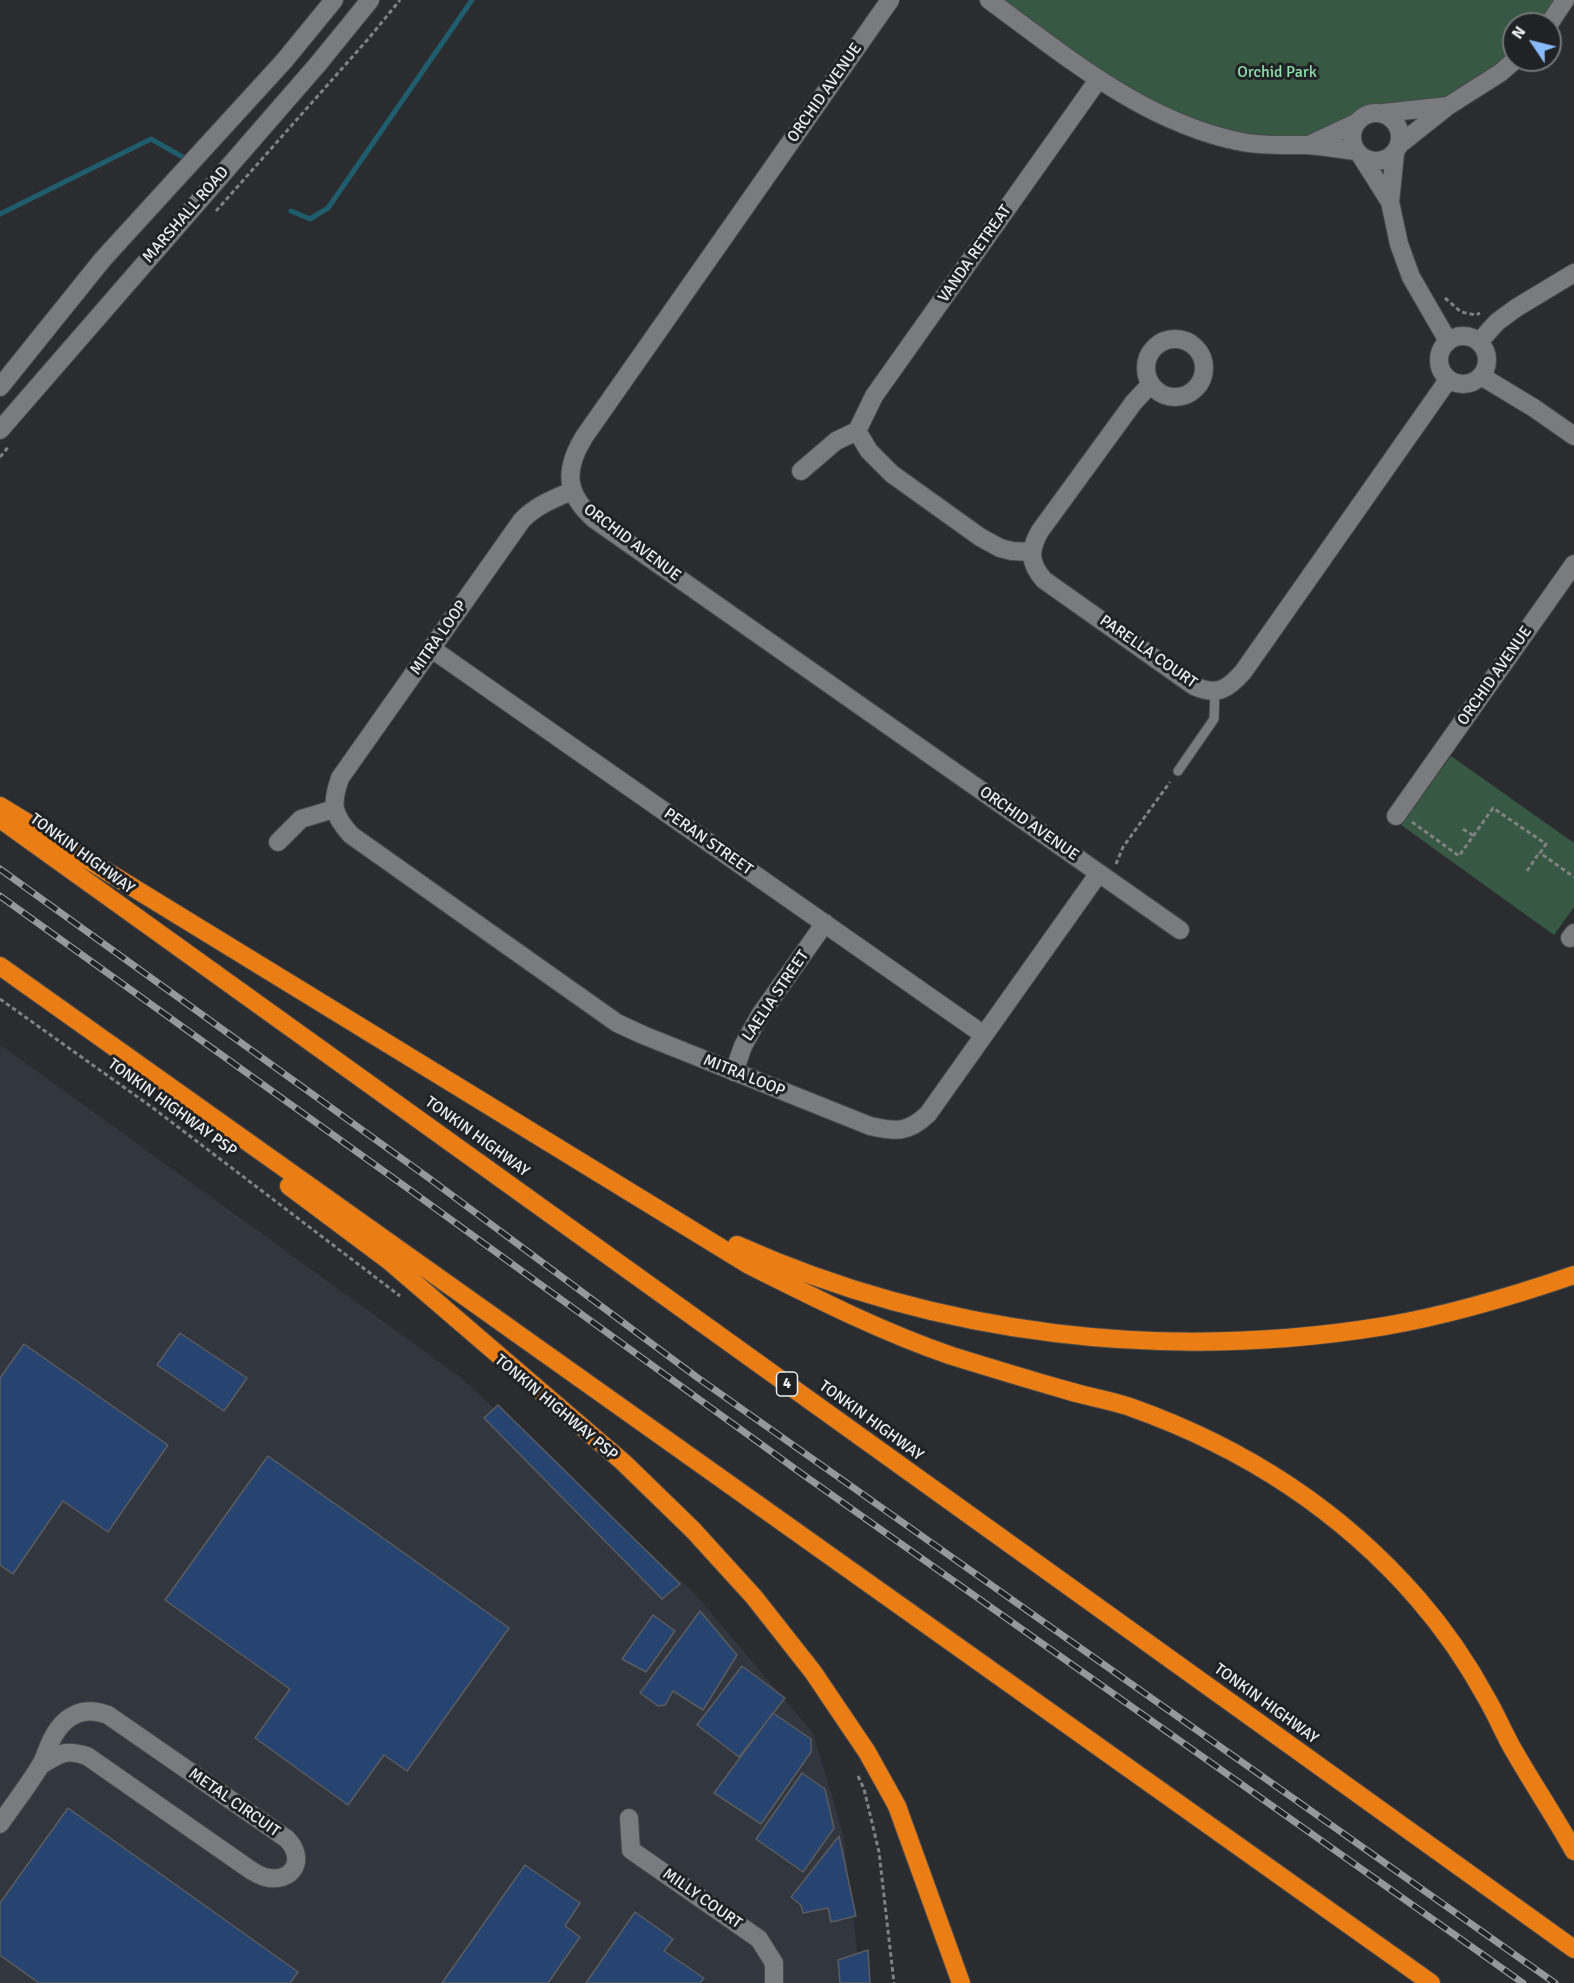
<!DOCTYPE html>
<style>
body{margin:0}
#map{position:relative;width:1574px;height:1983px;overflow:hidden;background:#2b2c2f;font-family:Signika,sans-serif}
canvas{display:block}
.north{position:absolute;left:1502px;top:12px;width:60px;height:60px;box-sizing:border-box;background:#212225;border:2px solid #737476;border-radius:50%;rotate:305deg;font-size:16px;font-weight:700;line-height:24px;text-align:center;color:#edeeef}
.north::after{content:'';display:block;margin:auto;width:21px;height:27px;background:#89bafc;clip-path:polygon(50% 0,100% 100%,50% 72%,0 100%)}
</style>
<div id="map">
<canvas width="1574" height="1983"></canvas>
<div class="north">N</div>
</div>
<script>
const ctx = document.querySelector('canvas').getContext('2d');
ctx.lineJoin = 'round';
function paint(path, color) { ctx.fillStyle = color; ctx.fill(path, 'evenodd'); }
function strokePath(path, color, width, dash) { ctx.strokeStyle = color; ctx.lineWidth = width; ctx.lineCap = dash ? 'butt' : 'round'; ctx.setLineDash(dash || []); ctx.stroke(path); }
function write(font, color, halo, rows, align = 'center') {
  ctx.font = font + ' Signika,sans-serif'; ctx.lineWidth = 6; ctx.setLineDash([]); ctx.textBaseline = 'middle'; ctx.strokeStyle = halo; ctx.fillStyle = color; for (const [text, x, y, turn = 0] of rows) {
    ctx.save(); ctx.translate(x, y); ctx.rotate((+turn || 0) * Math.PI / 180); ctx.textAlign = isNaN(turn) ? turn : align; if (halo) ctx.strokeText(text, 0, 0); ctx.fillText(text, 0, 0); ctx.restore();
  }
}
const built = new Path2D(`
 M2 1046 460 1377 694 1593 813 1733 843 1833 861 1983H0V1049Z`);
const green = new Path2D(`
 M989 0H1565L1549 24H1514V60L1469 94 1368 114 1308 145 1193 129Z
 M1451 756 1574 843V907L1554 935 1401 825Z`);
const stream = new Path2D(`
 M291 211 310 219 328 208 472 0
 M0 214 151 139 188 160`);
const building = new Path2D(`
 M180 1333 247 1378 224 1411 157 1365Z
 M24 1344 168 1445 108 1532 63 1501 13 1574 0 1565V1378Z
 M498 1405 680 1584 662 1599 484 1418Z
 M268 1456 509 1628 407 1771 384 1755 348 1805 255 1738 290 1689 165 1600Z
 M700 1611 737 1655 703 1710 673 1691 665 1705 658 1706 640 1693Z
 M653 1615 675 1631 646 1672 622 1659Z
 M742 1666 785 1698 739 1757 697 1725Z
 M773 1713 811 1739V1752L761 1824 714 1793Z
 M802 1773 825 1789 834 1828 803 1872 756 1839Z
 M68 1808 298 1972 290 1983H39L0 1955V1903Z
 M839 1836 856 1916 831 1922 828 1908 803 1913 801 1905 791 1897Z
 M525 1865 580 1903 565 1926 580 1937 548 1983H442Z
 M635 1912 673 1939 664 1951 704 1978 700 1983H586Z
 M868 1950 870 1983H840L838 1960Z`);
const path = new Path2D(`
 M216 211 369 38 400 0
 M1445 298 1461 312 1476 315 1480 313
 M0 457 9 446
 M1412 822 1459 856 1493 808 1546 844 1540 853 1574 877
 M1463 829 1474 836
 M1116 864 1123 847 1170 782
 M1527 871 1539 853
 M0 999 153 1108 400 1296
 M858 1776 864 1789 879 1852 894 1983`);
const lane = new Path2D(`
 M1178 771 1214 719 1215 692`);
const street = new Path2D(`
 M890 0 584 437C564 470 565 493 594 519L1180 930
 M989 0C1067 57 1145 123 1242 142 1264 146 1285 145 1306 145 1323 146 1340 149 1356 151
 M1549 24 1565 0
 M1352 137a24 24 0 1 1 48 0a24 24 0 1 1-48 0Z
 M1383 113 1448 106
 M1309 145 1356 123
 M1399 145 1448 106 1500 73 1515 60
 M1361 156 1390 202 1399 244 1411 277 1448 341
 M1390 202 1395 153
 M1439 360a24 24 0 1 1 48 0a24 24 0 1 1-48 0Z
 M1146 368a29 29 0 1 1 58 0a29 29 0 1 1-58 0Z
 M1479 342 1497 322 1516 308 1574 273
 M1481 376 1534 408 1574 436
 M1150 385 1134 402 1040 531C1029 550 1029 563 1044 580L1194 686C1217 696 1227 690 1243 672L1448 380
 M801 471 836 441 857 431
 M572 491C553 499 537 505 522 520L340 778C331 804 332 814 351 835L617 1023 643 1035 870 1126C896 1132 908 1133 928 1114L1099 873
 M1032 552 1012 551 1000 548 980 537 892 474 869 451 857 431 874 396 1098 80
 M432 649 984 1035
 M1396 816 1574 564
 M278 842 301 819 334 809
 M1570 938 1574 933
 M734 1072 743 1046 760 1015 825 923
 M629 1818 631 1850 759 1939 774 1963V1983
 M0 1824C13 1805 28 1786 40 1766 45 1758 47 1749 51 1741 63 1716 82 1705 108 1715L287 1839C307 1860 292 1884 265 1877 261 1876 256 1873 252 1871L87 1756C65 1749 61 1753 41 1765`);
const secondary = new Path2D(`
 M0 387 103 259 284 61 334 0
 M0 430 318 64 370 0`);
const highway = new Path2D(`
 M0 806 749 1265C815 1298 882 1332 952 1356 991 1368 1030 1380 1069 1391 1089 1397 1110 1400 1130 1407 1243 1447 1339 1508 1418 1599 1444 1629 1468 1664 1487 1699 1497 1716 1504 1734 1514 1751 1533 1784 1555 1817 1574 1851
 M0 819 1574 1949
 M0 966 1431 1983
 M289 1186 388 1260 623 1462 693 1530 754 1597 813 1672 867 1752 897 1806 961 1983
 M737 1245C940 1336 1166 1362 1385 1326 1450 1315 1513 1296 1574 1275`);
const rail = new Path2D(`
 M0 869 426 1176 698 1378 1555 1983
 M0 896 410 1190 805 1476 1523 1983`);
const shields = [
 [787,1384,21]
];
const shieldNames = [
 ["4",787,1384]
];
const parkNames = [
 ["Orchid Park",1277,73]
];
const streetNames = [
 ["ORCHID AVENUE",825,93,-55],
 ["MARSHALL ROAD",186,215,-49],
 ["VANDA RETREAT",975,254,-55],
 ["ORCHID AVENUE",632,543,37],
 ["MITRA LOOP",439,638,-55],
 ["PARELLA COURT",1148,652,35],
 ["ORCHID AVENUE",1495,676,-55],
 ["ORCHID AVENUE",1029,824,35],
 ["PERAN STREET",708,842,35],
 ["TONKIN HIGHWAY",82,854,36],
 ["LAELIA STREET",776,996,-56],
 ["MITRA LOOP",744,1076,22],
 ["TONKIN HIGHWAY PSP",172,1108,36],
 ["TONKIN HIGHWAY",477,1137,36],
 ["TONKIN HIGHWAY PSP",556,1408,40],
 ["TONKIN HIGHWAY",871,1421,36],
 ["TONKIN HIGHWAY",1266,1704,36],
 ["METAL CIRCUIT",234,1803,35],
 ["MILLY COURT",702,1899,35]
];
paint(built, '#32373f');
paint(green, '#375842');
strokePath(stream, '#1f5d6d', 5);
paint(building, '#27436f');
strokePath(building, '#5a5c5f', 1.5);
strokePath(lane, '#47494b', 11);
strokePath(street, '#47494b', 20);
strokePath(secondary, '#47494b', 20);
strokePath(highway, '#47494b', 20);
strokePath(path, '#808183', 3, [4.5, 3]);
strokePath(lane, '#797b7e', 9);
strokePath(street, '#797b7e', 18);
strokePath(secondary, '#797b7e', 18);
strokePath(highway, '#ea7d13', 18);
strokePath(rail, '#97989a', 7);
strokePath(rail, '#212225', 4.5, [14]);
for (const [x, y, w] of shields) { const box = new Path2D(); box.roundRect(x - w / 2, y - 12, w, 24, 4.5); ctx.fillStyle = '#212225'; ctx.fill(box); strokePath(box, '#edeeef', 1.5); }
write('bold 15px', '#edeeef', null, shieldNames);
write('16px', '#8ce1aa', '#212225', parkNames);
write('16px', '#edeeef', '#212225', streetNames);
</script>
